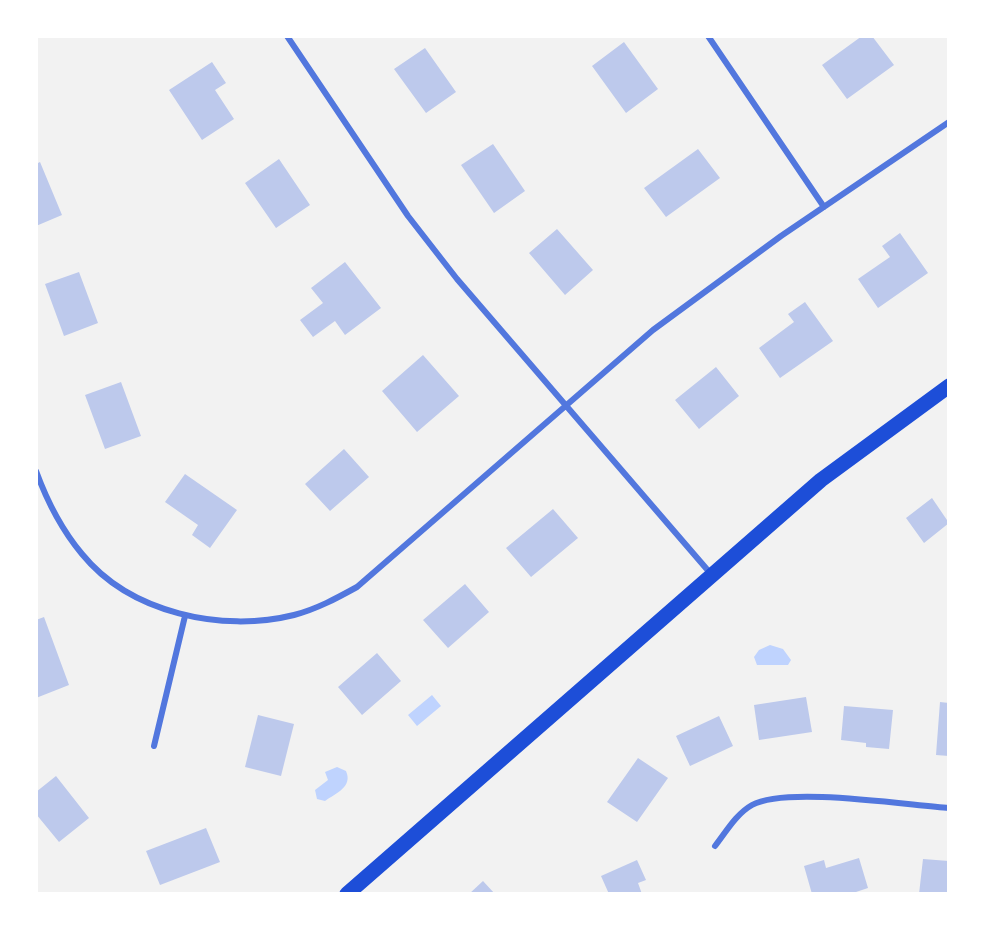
<!DOCTYPE html>
<style>
body{margin:0}
#map{position:relative;width:985px;height:930px;overflow:hidden;background:#f2f2f2;font-family:Poppins,sans-serif}
canvas{display:block}
.frame{position:absolute;inset:0;border:38px solid #fff;pointer-events:none}
</style>
<div id="map">
<canvas width="985" height="930"></canvas>
<div class="frame"></div>
</div>
<script>
const ctx = document.querySelector('canvas').getContext('2d');
ctx.lineJoin = 'round';
function paint(path, color) { ctx.fillStyle = color; ctx.fill(path, 'evenodd'); }
function strokePath(path, color, width, dash) { ctx.strokeStyle = color; ctx.lineWidth = width; ctx.lineCap = dash ? 'butt' : 'round'; ctx.setLineDash(dash || []); ctx.stroke(path); }
const water = new Path2D(`
 M770 645 783 649 791 660 788 665H757L754 657 759 650Z
 M432 695 441 706 417 726 408 715Z
 M337 767 346 771C353 787 336 793 325 801L317 799 315 790 328 780 325 772Z`);
const building = new Path2D(`
 M862 36H872L894 65 847 99 822 65Z
 M624 42 658 89 626 113 592 66Z
 M425 48 456 92 426 113 394 69Z
 M212 62 226 83 215 90 234 119 202 140 169 90Z
 M493 144 525 191 494 213 461 165Z
 M698 149 720 178 666 217 644 188Z
 M279 159 310 205 276 228 245 183Z
 M40 162 62 215 36 226V164Z
 M557 229 593 270 565 295 529 253Z
 M900 233 928 273 878 308 858 279 890 257 882 246Z
 M345 262 381 308 345 335 335 321 313 337 300 320 323 303 311 288Z
 M79 272 98 323 64 336 45 284Z
 M805 302 833 341 780 378 759 348 794 322 788 314Z
 M423 355 459 396 417 432 382 391Z
 M716 367 739 396 699 429 675 400Z
 M121 382 141 436 105 449 85 395Z
 M344 449 369 477 330 511 305 484Z
 M185 474 237 510 210 548 192 535 198 525 165 502Z
 M932 498 949 523 924 543 906 518Z
 M553 509 578 538 531 577 506 548Z
 M465 584 489 612 448 648 423 620Z
 M44 617 69 685 36 698V620Z
 M377 653 401 681 362 715 338 687Z
 M806 697 812 732 759 740 754 705Z
 M940 702 949 703V756L936 755Z
 M844 706 893 710 889 749 866 747V743L841 740Z
 M258 715 294 724 281 776 245 767Z
 M719 716 733 746 690 766 676 736Z
 M638 758 668 778 637 822 607 802Z
 M56 776 89 818 59 842 36 814V792Z
 M206 828 220 862 160 885 146 851Z
 M859 858 868 888 850 894H812L804 866 824 860 826 868Z
 M923 859 949 861V894H919Z
 M637 860 646 880 638 883 642 894H609L601 876Z
 M483 881 495 894H469Z`);
const minor = new Path2D(`
 M287 36 408 216 457 279 711 574
 M708 36 824 207
 M36 471C47 501 61 529 82 554 130 613 222 633 294 615 317 609 337 598 357 587L653 330 781 236 949 122
 M154 746 185 616
 M715 846C726 832 736 814 752 805 786 786 906 805 949 808`);
const primary = new Path2D(`
 M347 894 821 480 949 386`);
paint(water, '#bfd3fe');
paint(building, '#bdc9ec');
strokePath(minor, '#5277de', 6);
strokePath(primary, '#1d4ed8', 15);
</script>
